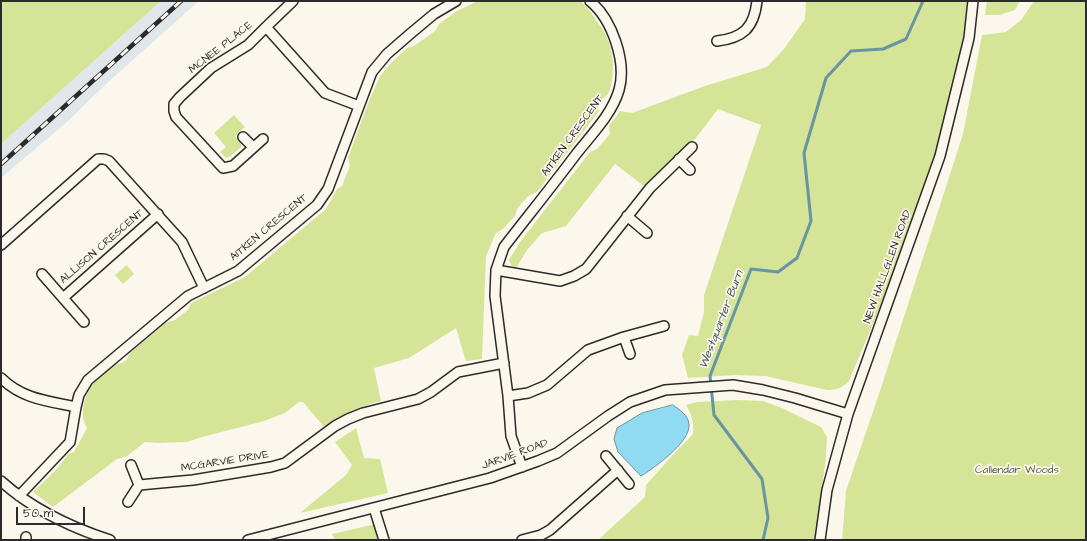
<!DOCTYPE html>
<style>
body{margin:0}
#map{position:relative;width:1087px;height:541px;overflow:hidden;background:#fbf7ec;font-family:"Architects Daughter",sans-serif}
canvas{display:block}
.frame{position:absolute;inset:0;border:2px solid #2b2b2b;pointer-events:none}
.scale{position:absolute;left:16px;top:507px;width:69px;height:18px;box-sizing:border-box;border:2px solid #2b2b2b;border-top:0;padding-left:5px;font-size:12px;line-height:14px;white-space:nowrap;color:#2b2b2b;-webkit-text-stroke:3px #fbf7ec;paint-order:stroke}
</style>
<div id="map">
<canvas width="1087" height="541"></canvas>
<div class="frame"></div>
<div class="scale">50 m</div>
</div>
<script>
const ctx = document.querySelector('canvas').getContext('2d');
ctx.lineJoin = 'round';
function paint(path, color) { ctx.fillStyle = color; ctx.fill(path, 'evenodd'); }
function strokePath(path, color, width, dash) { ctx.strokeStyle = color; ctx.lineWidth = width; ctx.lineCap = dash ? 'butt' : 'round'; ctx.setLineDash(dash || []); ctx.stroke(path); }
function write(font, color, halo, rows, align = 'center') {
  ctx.font = font + ' "Architects Daughter",sans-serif'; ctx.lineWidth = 3.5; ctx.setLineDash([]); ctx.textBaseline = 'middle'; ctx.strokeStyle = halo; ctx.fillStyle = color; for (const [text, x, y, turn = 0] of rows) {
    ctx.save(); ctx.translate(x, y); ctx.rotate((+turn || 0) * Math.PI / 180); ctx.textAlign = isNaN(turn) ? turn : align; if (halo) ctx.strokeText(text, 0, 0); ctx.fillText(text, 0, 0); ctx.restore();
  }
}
const built = new Path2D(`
 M161 1H199L107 83 68 121 1 178V144Z`);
const green = new Path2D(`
 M1 1H161L1 144Z
 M478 1H580C586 5 592 13 596 20 599 25 605 31 607 38 614 52 615 77 609 92 605 101 594 98 599 111L537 192 528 196 517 209 515 216 503 229 496 233 486 256 482 359 466 361 456 328 409 358 374 368 381 401C360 406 342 416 324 427L303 402H299L285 413 264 421 202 437 187 442 159 443 145 442 127 456 117 459 53 507 33 492 56 470 68 454 74 452 87 428C85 425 83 420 83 417 82 396 94 378 111 367 120 361 125 366 130 353L165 323 175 320 188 310 191 303 245 277 326 209 337 189 342 186 350 166 348 158 367 106 380 76 393 61 407 48 414 46 435 31 439 24 457 11Z
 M806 1H967L965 29 943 129 896 269 849 381C842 388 837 390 827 390L765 376 735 375 688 378 682 355 689 335 698 336 704 312V295L761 125 718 109 695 139 676 155 644 186 615 164 566 226 542 233 527 250 516 268 511 265 509 260 520 242 590 152 597 149 610 134 609 126 620 111 632 113 705 86 767 67 784 49 805 19Z
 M987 1H1020L1015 10 999 15H985Z
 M1034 1 1086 2V540H842L846 491 880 391 963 134 982 35 1006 32 1021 20Z
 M234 115 245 127 235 136 241 143V147L231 156 226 158 220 152 226 147 214 133Z
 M127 265 134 274 123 284 115 275Z
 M738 400 763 401 782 408 821 427 827 437 826 457 815 540H598L645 497 646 485 671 457 693 434C694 423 692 415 686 405L697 402Z
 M356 428 364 458 380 459 388 493 300 513 346 475 352 465 335 442Z
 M376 524 380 540H335L332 534Z`);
const water = new Path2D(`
 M673 405C680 410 688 415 689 424 691 442 654 468 641 476L618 452 614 439 617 428 642 413Z`);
const stream = new Path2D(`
 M763 540 768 518 762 479 714 415 710 376 751 269 778 272 797 258 811 221 804 153 826 78 851 51 883 49 906 39 923 1`);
const minor = new Path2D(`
 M293 1 266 27 325 93 359 106
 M717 41C743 38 754 28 757 1
 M243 137 253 147
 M263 139 233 166 223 168 176 117 174 111V104L180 97 211 68 248 45 266 27
 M679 159 690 170
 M627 216 647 233
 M1 245 98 159H104L109 161 182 242 204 288
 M496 270 560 281 574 276 586 269 650 188 692 147
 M42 274 84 322
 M63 298 158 214
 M624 337 630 354
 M1 378C22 399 48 401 76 407
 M508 396 528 393 547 385 588 350 624 337 664 326
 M606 456 629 484
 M522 467 511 436 508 396 495 296 496 270 504 247C528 216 553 185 577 153 592 134 612 114 619 90 627 62 612 19 590 1
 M1 481C32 509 70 527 110 540
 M139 485 193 480 271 467 285 463 335 426 348 419 363 413 418 399 431 392 458 372 504 363
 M19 496 70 442 76 407 79 395 88 380 188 296 238 271 317 205 328 189 372 72 387 54 410 34 434 14 456 1
 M128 502 139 485 131 465
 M374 508 384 540
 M26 540V537
 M248 540 490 478 538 461 557 453 608 416 630 402 665 390 733 385 763 390 795 398 848 414
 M522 540 541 535 550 530 618 470
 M820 540 827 490 848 414 940 156 969 38 973 1`);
const rail = new Path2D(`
 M1 164 181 1`);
const streetNames = [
 ["MCNEE PLACE",221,48,-38],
 ["AITKEN CRESCENT",573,136,-54],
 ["AITKEN CRESCENT",269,228,-40],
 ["ALLISON CRESCENT",102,247,-41],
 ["NEW HALLGLEN ROAD",888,267,-70],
 ["JARVIE ROAD",515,455,-20],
 ["MCGARVIE DRIVE",225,462,-9]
];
const parkNames = [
 ["Callendar Woods",1017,471]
];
const waterNames = [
 ["Westquarter Burn",722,320,-69]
];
paint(built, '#e1e6eb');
paint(green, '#d6e497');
paint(water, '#90dbf1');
strokePath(water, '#6895a2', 1);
strokePath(stream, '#6895a2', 3);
strokePath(minor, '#2b2b2b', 12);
strokePath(minor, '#fbf7ec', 9);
strokePath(rail, '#2b2b2b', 4.5);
strokePath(rail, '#fbf7ec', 3, [9]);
write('11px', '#2b2b2b', '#fbf7ec', streetNames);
write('11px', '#565946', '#fbf7ec', parkNames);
write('italic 12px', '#44575c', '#fbf7ec', waterNames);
</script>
